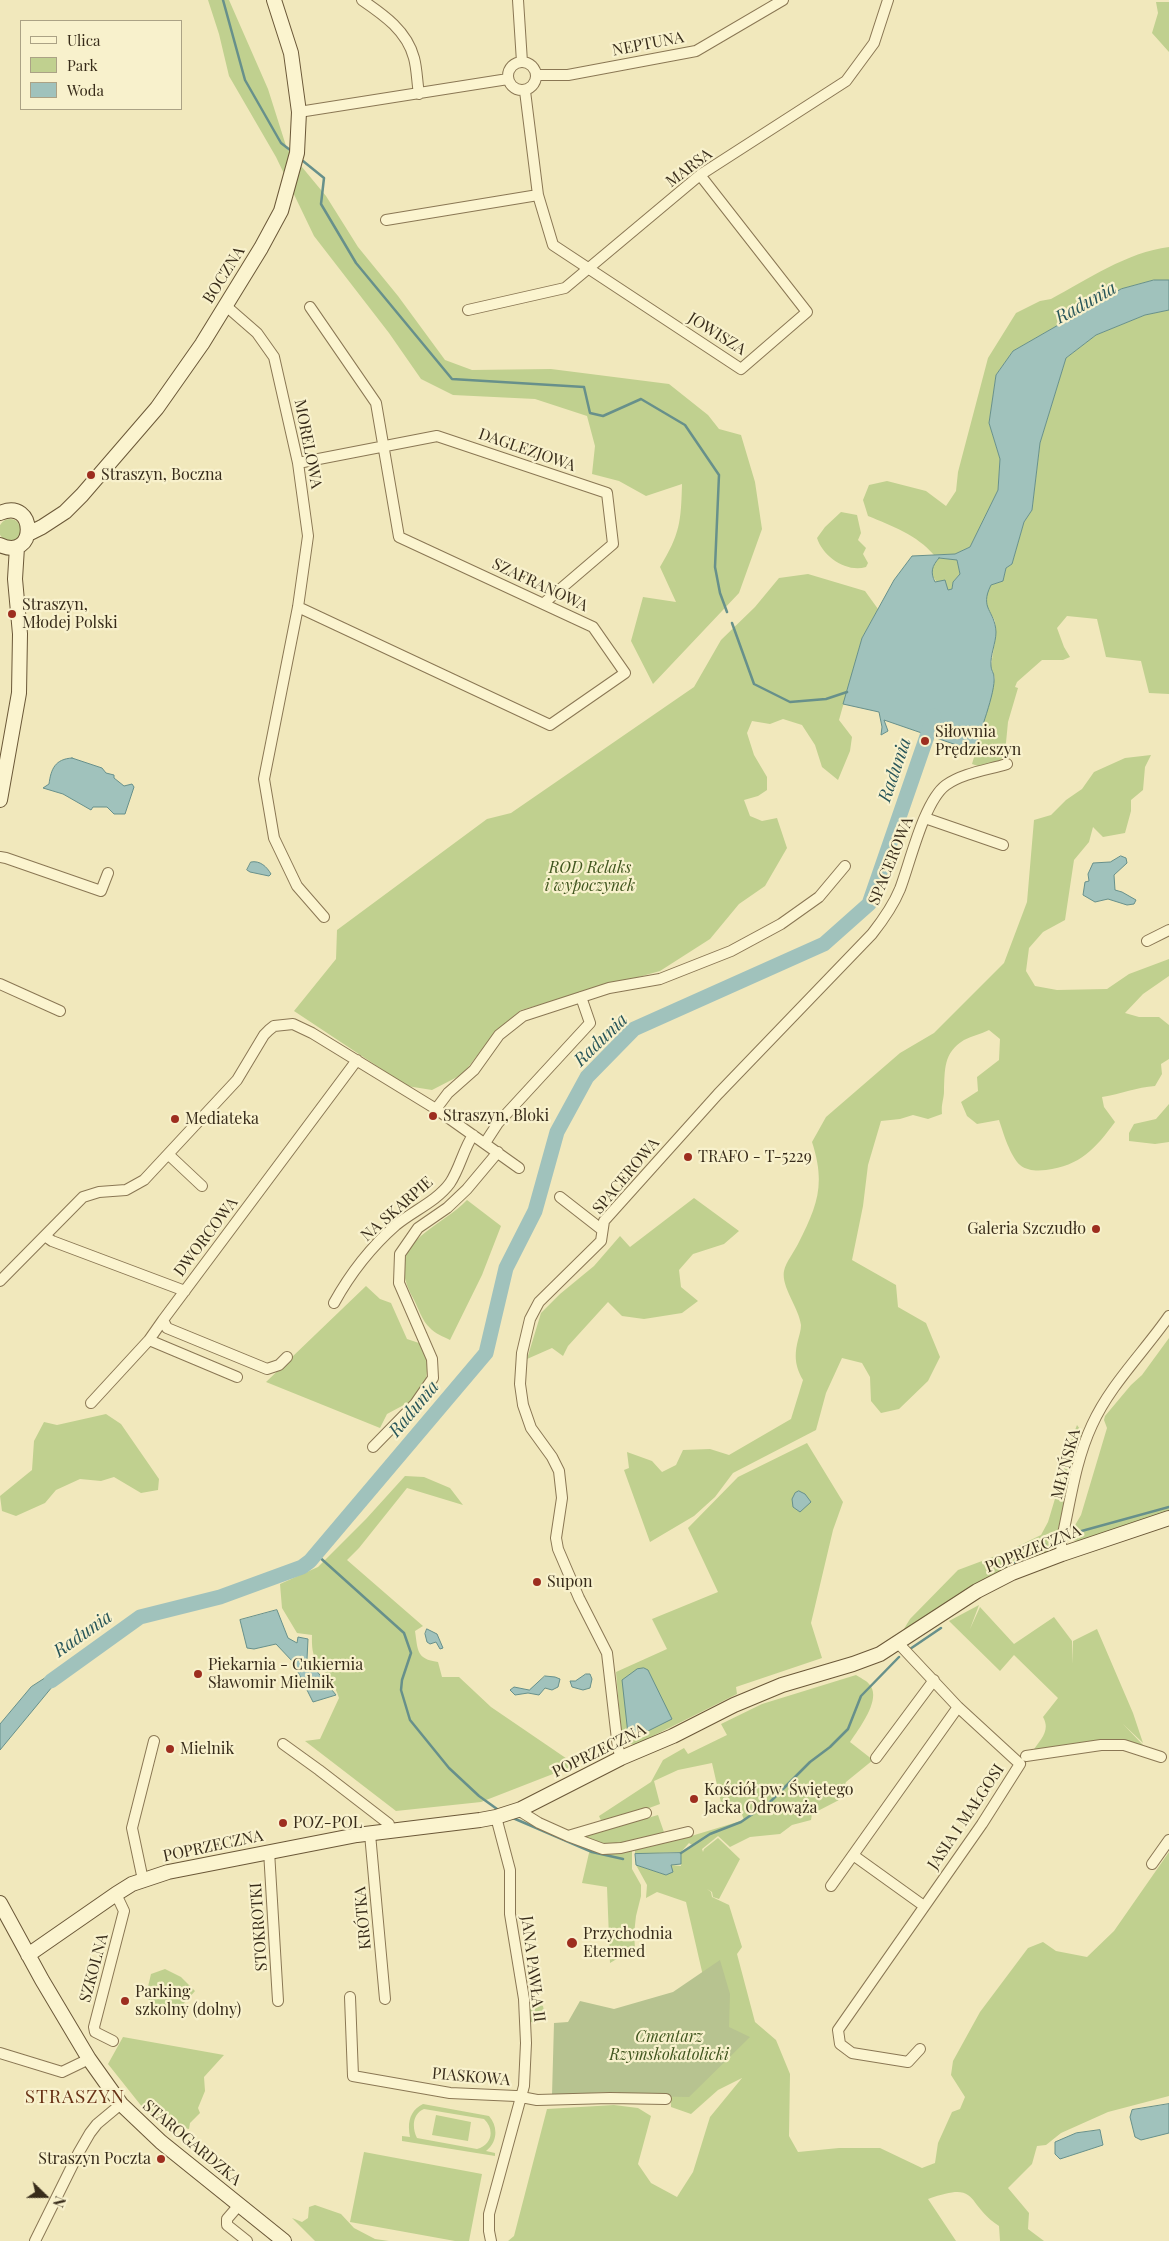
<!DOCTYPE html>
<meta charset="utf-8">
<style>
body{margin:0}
#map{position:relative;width:1169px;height:2241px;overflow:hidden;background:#f1e8bc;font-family:"Playfair Display",serif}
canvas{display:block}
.legend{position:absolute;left:20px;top:20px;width:162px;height:90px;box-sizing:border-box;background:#f8f1cc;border:1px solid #aba285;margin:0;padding:6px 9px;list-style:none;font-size:15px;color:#382c1a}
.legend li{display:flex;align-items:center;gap:10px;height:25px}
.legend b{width:25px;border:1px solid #aba285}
.north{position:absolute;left:20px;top:2171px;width:50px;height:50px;-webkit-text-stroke:4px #f8f1cc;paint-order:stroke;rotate:112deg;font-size:14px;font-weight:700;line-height:20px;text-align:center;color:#382c1a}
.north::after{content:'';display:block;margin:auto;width:18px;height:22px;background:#382c1a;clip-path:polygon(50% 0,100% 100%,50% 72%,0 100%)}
</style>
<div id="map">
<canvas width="1169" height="2241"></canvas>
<ul class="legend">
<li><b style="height:6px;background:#fbf4cf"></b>Ulica</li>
<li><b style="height:14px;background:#c0d08f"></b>Park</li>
<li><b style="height:14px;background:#a0c2bc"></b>Woda</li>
</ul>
<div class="north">N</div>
</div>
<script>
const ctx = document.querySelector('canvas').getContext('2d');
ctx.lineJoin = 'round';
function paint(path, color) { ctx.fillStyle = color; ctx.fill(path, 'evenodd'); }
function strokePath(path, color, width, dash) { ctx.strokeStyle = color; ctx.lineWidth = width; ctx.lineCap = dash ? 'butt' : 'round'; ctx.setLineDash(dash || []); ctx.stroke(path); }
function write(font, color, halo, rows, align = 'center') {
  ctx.font = font + ' "Playfair Display",serif'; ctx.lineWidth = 4.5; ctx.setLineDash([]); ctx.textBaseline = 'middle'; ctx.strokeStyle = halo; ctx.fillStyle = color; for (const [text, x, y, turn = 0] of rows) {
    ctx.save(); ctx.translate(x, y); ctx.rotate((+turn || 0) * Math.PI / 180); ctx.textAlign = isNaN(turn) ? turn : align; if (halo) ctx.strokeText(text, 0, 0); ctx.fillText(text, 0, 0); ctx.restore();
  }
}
const green = new Path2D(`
 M208 0H229L268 89 287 149 326 196 358 247 398 296 445 360 472 370 551 369 669 384 708 415 719 429 741 435 755 482 762 529 739 593 653 684 631 641 643 597 676 602 660 567C680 534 681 522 682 484L646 496 619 481 592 474 595 446 587 416 535 399 453 395 421 379 389 333 314 236 276 157 229 76 219 34Z
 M1156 2H1169V52L1152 33 1158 13Z
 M1169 247V280H1154L1121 289 1013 351 996 375 989 423 1000 459 998 490 970 547 955 554 934 555C917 535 892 526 868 516L863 500 869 485 887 481 926 491 946 506 956 491 958 472 988 358 1016 313 1040 301 1051 299C1087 280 1127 252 1169 247Z
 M1169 310V694L1149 693 1141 661 1106 657 1097 619 1067 616 1057 628 1064 647 1070 657 1063 660H1042L1017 682 1015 687 1018 688 1008 722 1005 753 999 763 984 768 972 764 982 731 981 728 995 678 991 666 996 634 995 621 987 607 986 595 991 585 1003 581 1006 568 1012 564 1024 522 1032 510 1040 443 1066 358 1096 335 1145 315Z
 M841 512 857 515 861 533 858 540 866 548 863 554 868 563 866 567C847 573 823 557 817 538L825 527Z
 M-1 530a11 11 0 1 1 22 0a11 11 0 1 1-22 0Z
 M939 558 957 559 960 574 953 582 952 589 948 590C934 581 925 574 939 558Z
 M808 574 865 591 878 609 862 638 839 720 852 737 850 751 838 780 822 767 815 745 802 725 783 719 770 724 752 721 747 733 754 755 767 777V790L758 796 744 800 750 816 762 821 777 818 787 848 765 886 739 904 710 939 660 971 521 1010 496 1031 463 1074 432 1090 407 1086 294 1011 336 959 337 930 487 819 511 813 694 687 721 640 755 607 779 578Z
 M1151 755 1145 767 1143 790 1131 800V811L1125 833 1103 837 1093 827 1089 842 1074 860 1065 920 1043 932 1029 948 1026 971 1035 986 1057 990 1107 989 1129 974 1169 959V976L1143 994 1125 1013 1139 1017H1159L1169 1025V1059L1161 1064 1162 1074 1155 1086C1137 1087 1121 1094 1102 1097L1104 1107 1115 1122C1096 1148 1080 1166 1046 1170 1038 1171 1027 1171 1020 1165 1010 1156 1003 1132 999 1120L977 1124 967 1116 961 1102 978 1091 977 1077 999 1060 1000 1039 989 1030C981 1034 972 1036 964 1040 943 1053 945 1070 944 1091 944 1100 941 1103 942 1114L928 1119 913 1115 900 1119 881 1121 868 1165 863 1206 852 1260 896 1285 898 1307 926 1323 940 1357 928 1381 899 1409 881 1413 871 1401 870 1377 862 1363 842 1358 826 1393 816 1430 733 1473 715 1497 694 1516 650 1542 624 1470 629 1468 627 1452 652 1461 662 1472 676 1465 683 1450 710 1449 729 1455 791 1419 803 1380C795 1366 794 1356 798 1340 799 1336 801 1330 801 1325 799 1308 781 1287 784 1271 786 1262 794 1252 798 1244 817 1206 826 1185 812 1142L826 1117 900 1053 934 1033 1004 963 1027 902 1034 820 1051 815 1066 800 1082 789 1094 772 1125 758Z
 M1169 1104V1142L1155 1144 1129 1141V1133L1134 1124 1156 1119Z
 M694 1198 739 1231 724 1244 693 1254 679 1270 681 1287 698 1301 682 1313 644 1319 622 1316 608 1302 568 1346 563 1356 552 1348 527 1359 541 1313 560 1294 594 1266 620 1236 630 1247Z
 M467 1200 501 1226 482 1275 450 1340C444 1337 434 1333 430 1328 422 1321 418 1307 413 1298 382 1242 437 1231 467 1200Z
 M366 1286 380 1299 391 1303 407 1339 422 1344 428 1363 426 1380 415 1399 387 1414 380 1428 266 1382Z
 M1169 1338V1513L1096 1538 1095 1535 1078 1541 1072 1540 1071 1532 1081 1515 1107 1428 1104 1420 1105 1416 1131 1385 1142 1375Z
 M106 1414 121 1424 159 1479 158 1490 141 1493 114 1477 101 1481 80 1479 56 1490 45 1503 16 1516 2 1511 0 1496 32 1470 34 1441 44 1422 57 1425Z
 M1077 1425 1082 1432 1057 1534 1048 1554 899 1637 910 1619 958 1570 1006 1552 1041 1535 1048 1522 1063 1472 1069 1446Z
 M807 1443 843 1502 833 1530 811 1623 822 1658 736 1687 737 1694 637 1744C628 1746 624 1740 621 1732L616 1672 667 1649 652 1619 718 1592 688 1528 738 1477Z
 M405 1476 424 1477 450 1488 463 1505 407 1488 359 1548 347 1560 423 1626 415 1631C418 1650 416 1659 438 1662L442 1677H459L491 1707 576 1765 481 1802 396 1811 305 1741 320 1739 339 1698C337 1692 334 1685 330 1679 318 1661 311 1661 312 1635L297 1633 282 1608 280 1584 318 1567 366 1519Z
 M979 1605 970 1629 980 1607 1014 1644 1054 1617 1072 1641 1073 1664V1641L1097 1629 1133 1713 1143 1743 1123 1724 1143 1745 1032 1752C1040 1740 1051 1731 1043 1717L1058 1698 1014 1655 1000 1671 949 1621Z
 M856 1675C860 1678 866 1680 869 1684 883 1698 858 1730 850 1742L873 1760 846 1782 839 1800 812 1814 811 1820 792 1825 780 1834 750 1837 730 1847 718 1836 702 1849 703 1852 704 1849 718 1838 740 1859 719 1899 713 1897 712 1892 707 1889 711 1892 712 1897 729 1905 742 1947 737 1954 755 2022 776 2040 790 2074 789 2136 798 2152 839 2148H880L922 2168 935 2163 938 2143 952 2112 960 2109 965 2097 951 2075 953 2061 980 2012 1028 1948 1043 1942 1056 1951 1087 1957 1114 1931 1169 1852V2096L1108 2112 1061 2133 1046 2145 1037 2146 1032 2164 1008 2188 1029 2213 1028 2229 1044 2241H1000L999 2226C964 2203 981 2180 928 2199L956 2241H508L514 2236 547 2109 614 2105 638 2108 651 2116 638 2164 651 2183 677 2197 693 2172 710 2117 742 2078 718 2090 691 2114 671 2107 670 2084 712 2015 686 1902 657 1892 646 1898 647 1885 636 1865 667 1875 671 1865 681 1866V1853L692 1845 689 1843 681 1852 635 1854V1847L688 1837 744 1820 739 1806 723 1811 712 1763 678 1770 654 1781 660 1804 603 1825 599 1816 651 1782 663 1760 684 1748 688 1754 727 1735 721 1724 762 1704Z
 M658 1815 665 1835 603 1846 577 1838Z
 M632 1847V1869L641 1885V1896L636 1916 634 1934 635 1948 610 1963 607 1887 582 1883 589 1853 592 1848Z
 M165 1969 181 1977 195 1991 181 2007 151 2010 147 1991 151 1974Z
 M534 2003 543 2006 544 2011 534 2023 531 2022 529 2008Z
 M123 2037 224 2055 204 2077 205 2091 198 2108 200 2113 190 2123 189 2129 175 2126 164 2110 158 2119 143 2108 108 2064Z
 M423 2104 489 2116C498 2126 498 2142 486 2151L495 2153V2156L402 2141V2136L410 2137C407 2123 410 2110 423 2104ZM424 2109 484 2119C495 2129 492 2145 477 2149L417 2138C412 2128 412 2114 424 2109Z
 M436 2115 471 2122 468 2141 432 2135Z
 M364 2152 482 2174 469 2241H455L350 2222Z
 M315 2205 341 2214 354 2228 375 2239 389 2241H315L292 2218 302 2222 308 2218 309 2207Z`);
const cemetery = new Path2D(`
 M720 1960 730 1994 729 2027 750 2037 689 2097 640 2096 612 2092 552 2095 554 2023 568 2022 580 2001 614 2009 673 1992Z`);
const water = new Path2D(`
 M1154 280H1169V310L1145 315 1096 335 1066 358 1040 443 1032 510 1024 522 1012 564 1006 568 1003 581 991 585C979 609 995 610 996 632 996 643 990 655 991 666 991 670 994 673 994 677 996 691 979 735 974 751L884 720 888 731 881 735 882 727 879 712 843 704 862 638 894 580 912 556 955 554 970 547 998 490 1000 459 989 423 996 375 1013 351 1121 289ZM939 558 957 560 960 574 953 582 952 589 948 590 945 580 935 582C930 572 932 566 939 558Z
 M72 758 102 768 106 773 114 775V778L124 786 132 784 134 787 125 814H114L107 807H93L91 810 63 794 43 788 49 784C51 769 55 759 72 758Z
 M1121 856 1126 858 1127 863 1114 875 1115 890 1122 892 1136 900 1134 904 1127 905 1108 899 1095 902 1083 895 1085 882 1089 881 1088 874 1093 863 1110 862Z
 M251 862C260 860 267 867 271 874L269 876 250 872 247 870Z
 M799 1491 805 1494 811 1502 800 1512 793 1507 792 1499 795 1493Z
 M277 1610 288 1638 297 1643 298 1637 308 1639 307 1659 336 1695 313 1702 293 1662 276 1644 254 1649 247 1648 240 1620Z
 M427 1629 437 1634 443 1648 440 1649 436 1642 430 1644 427 1642 425 1634Z
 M76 1658 0 1750V1724L31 1687Z
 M644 1668 648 1670 672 1719 636 1737 628 1734 622 1680 637 1669Z
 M586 1674H590L592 1679 590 1688 583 1690 572 1687 570 1681H575Z
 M545 1676 555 1677 560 1679 558 1687 552 1690 545 1688 539 1695 528 1693 515 1695 510 1690 514 1687 529 1690Z
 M681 1853V1864L671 1865 673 1872 666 1875 636 1865 635 1854Z
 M1169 2104V2133L1141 2140 1135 2137 1130 2117 1132 2110Z
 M1100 2130 1103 2145 1060 2159 1055 2154V2142L1076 2133Z`);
const stream = new Path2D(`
 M223 0 245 80 281 143 290 150
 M303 161 324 178 321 204 356 263 452 379 584 387 590 413 603 416 641 399 685 425 719 475 715 567 720 593 727 612
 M732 623 754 684 790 702 826 699 847 692
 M1078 1532 1169 1507
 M316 1554 404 1633 411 1653 402 1680 401 1690 410 1720 449 1768 479 1796 497 1809
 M1004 1570 1045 1544
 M910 1649 941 1628
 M513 1818 592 1852 623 1859
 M681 1853 710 1834 741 1822 770 1802 810 1762 830 1747 848 1729 861 1696 899 1657`);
const river = new Path2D(`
 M51 1681 140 1617 220 1597 302 1567 310 1561 486 1353 506 1268 535 1211 557 1132 587 1077 634 1029 824 944 869 904 934 716`);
const street = new Path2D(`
 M362 0C384 15 407 31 414 58 417 69 417 82 419 94
 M518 0 522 62
 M508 76a14 14 0 1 1 28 0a14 14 0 1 1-28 0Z
 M537 75H568L696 51 783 0
 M525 91 538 195 553 245 741 369 807 312 700 175
 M299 112 508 79
 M386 220 538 195
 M226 306 257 333 274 357 298 463 308 536 298 607 264 779 274 838 297 886 324 917
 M468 310 565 288 700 175 846 81 874 43 888 0
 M298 463 437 436 607 493 613 544 544 603
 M298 607 550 725 625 673 593 627 399 537 376 403 310 307
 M925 818 1003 845
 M0 857 6 858 101 891 108 873
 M1147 941 1169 930
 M0 984 60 1011
 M436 1109 448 1093 474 1070 499 1035 523 1016 609 988 660 979 731 951 781 924 819 897 845 866
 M485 1143 498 1123 590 1023 581 997
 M169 1155 202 1186
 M560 1197 601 1229
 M45 1236 52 1241 185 1291
 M0 1281 83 1197 99 1192 126 1190 144 1180 237 1080 264 1035 269 1030 274 1026 293 1024 312 1033 436 1109 519 1168
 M334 1303C350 1274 371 1247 396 1225 413 1211 437 1201 450 1183 460 1168 463 1150 473 1135
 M163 1320 149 1340 237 1377
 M287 1357 279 1365 267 1369 167 1328 163 1320 357 1060
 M91 1403 149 1340
 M373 1447 415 1404 433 1378 432 1359 399 1283 400 1254 418 1228 447 1208 467 1189 498 1152
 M1062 1554 1061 1543C1070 1504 1075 1461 1092 1425 1110 1385 1144 1352 1169 1316
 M899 1644 958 1707 1020 1764 982 1824 838 2030 840 2044 852 2053 908 2062 920 2049
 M283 1744 319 1770 389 1824V1831
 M1026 1756 1101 1745H1124L1161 1757
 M621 1758 618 1748 607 1653 579 1598 558 1549 556 1538 562 1498 559 1471 552 1457 531 1428 523 1405 520 1384 522 1353 530 1319 539 1302 601 1241 604 1221 718 1094 872 934C883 920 893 906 900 889 910 863 924 801 946 785 963 773 987 770 1007 764
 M876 1758 934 1680
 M521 1809 523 1813 539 1823 568 1836 646 1813
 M370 1834 385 1999
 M568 1836 603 1849 621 1848 688 1832
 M269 1851 278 2001
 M1152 1864 1169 1840
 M143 1880 132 1828 154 1741
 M831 1886 853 1855
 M924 1906 853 1855 958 1707
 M350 1997 353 2076 450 2093 516 2096 537 2100 610 2098 666 2099
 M113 2041 95 2032 94 2027 124 1911 116 1894
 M0 2053 62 2072 89 2059
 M239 2205 227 2219V2225L247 2241
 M35 2241 79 2152 90 2133 97 2124 121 2104
 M491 2241 489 2231V2214L524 2086 526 2043 524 1999 510 1914V1870L496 1817`);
const secondary = new Path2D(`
 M0 513C37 497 37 562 0 545
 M28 534 42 527 65 512 82 495 157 408 202 344 261 248 281 211 297 153 299 112 291 53 274 0
 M0 800 19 693 20 634 15 579 17 547
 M0 1903 42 1980 89 2059 121 2104 161 2142 284 2241
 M28 1955 116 1894 132 1884 168 1872 357 1835 480 1820 496 1817 521 1809 621 1758 673 1736 734 1705 782 1685 853 1664 880 1654 977 1591 1012 1573 1062 1554 1169 1518`);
const markers = [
 [91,475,5,"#9d2e1f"],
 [12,614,5,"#9d2e1f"],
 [925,741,5,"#9d2e1f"],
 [433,1116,5,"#9d2e1f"],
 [175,1119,5,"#9d2e1f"],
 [688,1157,5,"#9d2e1f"],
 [1096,1229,5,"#9d2e1f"],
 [537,1582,5,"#9d2e1f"],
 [198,1674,5,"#9d2e1f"],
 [170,1749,5,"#9d2e1f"],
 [694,1799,5,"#9d2e1f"],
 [283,1823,5,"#9d2e1f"],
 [572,1943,6,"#9d2e1f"],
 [125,2001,5,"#9d2e1f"],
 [161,2159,5,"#9d2e1f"]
];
const streetNames = [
 ["NEPTUNA",648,44,-11],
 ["MARSA",689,168,-37],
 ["BOCZNA",224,275,-58],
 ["JOWISZA",717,334,32],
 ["MORELOWA",308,444,79],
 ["DAGLEZJOWA",527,450,19],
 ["SZAFRANOWA",540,585,25],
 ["SPACEROWA",891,861,-68],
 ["SPACEROWA",626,1176,-50],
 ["NA SKARPIE",397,1209,-41],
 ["DWORCOWA",206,1237,-53],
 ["MŁYŃSKA",1066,1464,-75],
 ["POPRZECZNA",1033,1549,-22],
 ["POPRZECZNA",599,1751,-26],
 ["JASIA I MAŁGOSI",966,1817,-56],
 ["POPRZECZNA",213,1846,-12],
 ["KRÓTKA",363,1918,-95],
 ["STOKROTKI",259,1927,-94],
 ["SZKOLNA",94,1968,-75],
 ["JANA PAWŁA II",533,1969,83],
 ["PIASKOWA",471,2077,5],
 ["STAROGARDZKA",192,2143,40]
];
const poiNames = [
 ["Straszyn, Boczna",101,475],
 ["Straszyn,",22,605],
 ["Młodej Polski",22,623],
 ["Siłownia",935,732],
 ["Prędzieszyn",935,750],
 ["Straszyn, Bloki",443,1116],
 ["Mediateka",185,1119],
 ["TRAFO - T-5229",698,1157],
 ["Galeria Szczudło",1086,1229,"right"],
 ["Supon",547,1582],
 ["Piekarnia - Cukiernia",208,1665],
 ["Sławomir Mielnik",208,1683],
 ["Mielnik",180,1749],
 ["Kościół pw. Świętego",704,1790],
 ["Jacka Odrowąża",704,1808],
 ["POZ-POL",293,1823],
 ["Przychodnia",583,1934],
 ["Etermed",583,1952],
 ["Parking",135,1992],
 ["szkolny (dolny)",135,2010],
 ["Straszyn Poczta",151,2159,"right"]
];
const parkNames = [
 ["ROD Relaks",590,868],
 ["i wypoczynek",590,886],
 ["Cmentarz",669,2037],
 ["Rzymskokatolicki",669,2055]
];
const waterNames = [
 ["Radunia",1086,303,-29],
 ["Radunia",895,770,-71],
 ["Radunia",601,1040,-44],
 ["Radunia",414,1409,-50],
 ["Radunia",83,1634,-35]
];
const quarterNames = [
 ["STRASZYN",75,2097]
];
paint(green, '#c0d08f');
paint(cemetery, '#b7c390');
paint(water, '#a0c2bc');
strokePath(water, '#67908b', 1);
strokePath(stream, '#67908b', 2.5);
strokePath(river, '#a0c2bc', 15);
strokePath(street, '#8a7754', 12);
strokePath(secondary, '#6b5838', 16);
strokePath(street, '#fbf4cf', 10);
strokePath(secondary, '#fbf4cf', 14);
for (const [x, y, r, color] of markers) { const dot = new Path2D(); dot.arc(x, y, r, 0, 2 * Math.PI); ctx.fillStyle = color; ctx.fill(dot); strokePath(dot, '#f8f1cc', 2); }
write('16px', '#382c1a', '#f8f1cc', streetNames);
write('16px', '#382c1a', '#f8f1cc', poiNames, 'left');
write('italic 16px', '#41561f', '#f8f1cc', parkNames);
write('italic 18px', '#285659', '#f8f1cc', waterNames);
ctx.letterSpacing = '1px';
write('19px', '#683116', '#f8f1cc', quarterNames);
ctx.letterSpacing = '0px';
</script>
